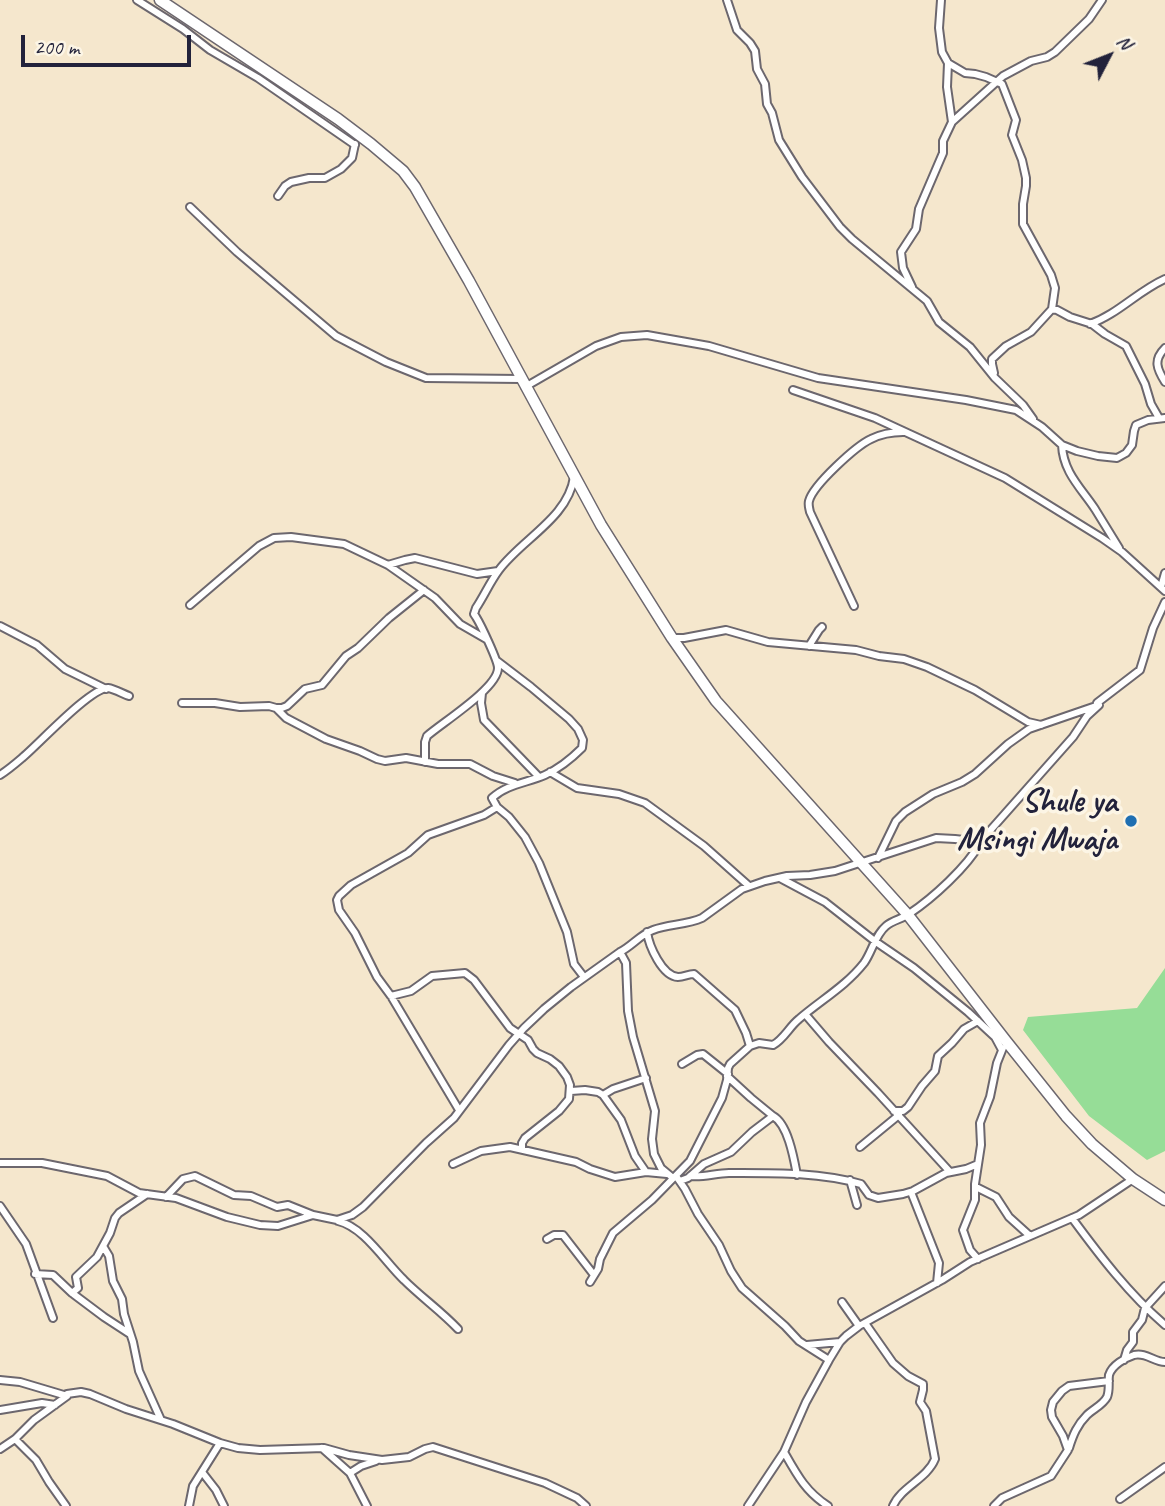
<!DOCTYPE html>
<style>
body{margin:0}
#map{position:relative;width:1165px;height:1506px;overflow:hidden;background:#f5e7cd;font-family:Caveat,sans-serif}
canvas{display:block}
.north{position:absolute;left:1074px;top:21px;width:70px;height:70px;-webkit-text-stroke:5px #fcf5e5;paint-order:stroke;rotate:48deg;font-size:19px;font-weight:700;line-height:28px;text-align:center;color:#22223b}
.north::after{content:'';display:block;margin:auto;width:24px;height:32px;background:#22223b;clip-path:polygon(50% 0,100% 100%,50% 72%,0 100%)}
.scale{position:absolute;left:21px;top:35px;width:170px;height:32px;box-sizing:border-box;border:4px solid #22223b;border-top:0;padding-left:9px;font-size:21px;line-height:24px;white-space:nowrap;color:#22223b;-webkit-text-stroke:5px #fcf5e5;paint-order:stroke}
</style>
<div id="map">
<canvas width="1165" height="1506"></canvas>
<div class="north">N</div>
<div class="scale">200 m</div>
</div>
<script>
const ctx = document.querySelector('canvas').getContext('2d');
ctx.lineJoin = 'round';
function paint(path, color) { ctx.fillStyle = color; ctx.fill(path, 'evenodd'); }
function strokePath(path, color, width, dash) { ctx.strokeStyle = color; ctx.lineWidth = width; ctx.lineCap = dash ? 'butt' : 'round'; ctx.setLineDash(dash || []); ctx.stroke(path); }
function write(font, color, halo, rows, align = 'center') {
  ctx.font = font + ' Caveat,sans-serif'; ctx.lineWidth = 7; ctx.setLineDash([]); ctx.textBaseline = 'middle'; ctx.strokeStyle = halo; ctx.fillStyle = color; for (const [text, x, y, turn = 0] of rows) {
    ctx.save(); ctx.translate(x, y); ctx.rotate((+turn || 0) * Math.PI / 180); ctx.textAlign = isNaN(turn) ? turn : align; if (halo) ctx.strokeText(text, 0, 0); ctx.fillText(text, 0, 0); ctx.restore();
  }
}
const green = new Path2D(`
 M1165 968V1151L1147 1160 1089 1116 1023 1030 1028 1017 1137 1008Z`);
const street = new Path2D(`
 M137 0 183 29 210 50 258 78 355 145
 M727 0 737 30 750 43 755 51 757 69 765 84 767 104 772 113 779 140 802 177 840 227 852 239 927 301 939 322 970 347 995 378 1023 405 1033 419
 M941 0 939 28 942 52 948 63 947 87 952 122
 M948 63 965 73 975 74 986 77 1002 84 1016 120 1012 135 1022 160 1026 178V186L1023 204V224L1051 275 1055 288 1052 309 1031 332 1006 346 992 359V364L994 373
 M278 196 285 186 291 182 309 178H325L341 169 352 158 355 144
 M190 207 237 252 336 336 386 362 426 378 521 379
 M912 287 903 268 901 252 916 229 919 209 943 153V141L952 122 1003 76 1031 61 1047 57 1055 52 1089 19 1102 0
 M1052 309 1057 310 1070 317 1092 324 1105 334 1126 346 1145 384 1151 404 1159 418
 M1090 324C1118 314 1138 291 1165 279
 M1165 348C1153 360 1157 369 1165 382
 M525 387 596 346 621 337 647 335 709 346 818 378 966 400 1016 410 1042 427 1062 445 1077 451 1098 456 1117 458 1126 453 1132 445 1134 431 1136 425 1148 420 1165 418
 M793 390 875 418 1005 478 1102 538 1122 552 1165 591
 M1062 445C1063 472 1081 488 1095 509 1103 522 1111 535 1119 548
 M388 565 405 560 415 558 477 574 498 571
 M1161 587 1165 573
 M190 605 259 546 274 538 291 537 344 544 388 565 435 598 460 624 486 639
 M854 606 810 512C809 507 808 505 809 501 813 485 856 446 871 439 881 434 892 432 903 432
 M0 626 37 645 65 669 106 689
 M672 638H684L726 630 768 642 856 650 879 656 904 659 927 667 975 690 1028 722 1041 725
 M809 646 819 630 822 627
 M497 661 531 687 569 719 578 729 583 740 582 748C572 758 558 769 545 775 527 783 507 784 492 798L497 807 509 817 525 837 539 863 567 932 574 964 584 977
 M482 693 481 703 484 720 539 777
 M182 703H215L240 707 269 706 276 708 286 718 326 739 360 751 377 759 385 761 406 758 438 764H470L493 776 515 783
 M276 708H282L287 706 305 689 322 685 346 656 358 648 389 618 424 590
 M425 762V742L427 736C443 722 498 688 498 668 498 661 481 625 476 617L474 614 476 608C484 596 490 582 499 570 522 539 568 518 574 477
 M550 772 577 788 619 794 645 803 704 846 749 886
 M0 775C8 770 15 764 22 758 38 745 90 688 108 688 115 689 123 694 129 696
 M878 858 896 821 905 812 933 794 962 782 975 774 1008 744 1029 729 1096 706
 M780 878 825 902 876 942 914 968 968 1012 995 1037 1002 1050
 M647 932C649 946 662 976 678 977 684 977 688 974 694 974L735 1010 746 1033 750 1046
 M620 952 626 963 628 1011 633 1037 655 1111 652 1139 654 1154 661 1168 673 1178
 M391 996 411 991 432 976 465 973 474 980 510 1028 528 1040 533 1049 537 1053 550 1059 559 1066 567 1077 570 1085 569 1099 559 1111 525 1138 522 1143V1149
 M805 1014 829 1042 878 1093 950 1172
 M682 1064 697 1055 703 1054 728 1074
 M727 1076 751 1098 773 1116
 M571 1091 585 1090 598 1092 603 1095 621 1120 635 1156 646 1172
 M603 1095 613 1089 646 1078
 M459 1110 391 996 377 977 355 933 339 910 337 900 339 896 351 885 408 853 428 835 484 815 497 807
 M894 1111H903L908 1107 922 1086 935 1071 938 1056 952 1043 964 1029 978 1021
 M860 1147 899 1115
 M0 1163H42L107 1176 139 1193 176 1198 227 1217 260 1225 278 1226 313 1215 337 1220 352 1215 363 1207 426 1143 454 1118 509 1045 524 1028 544 1009 571 987 620 952C632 946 641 934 653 930 669 924 686 925 702 918L742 889 765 881 787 876 810 875 835 871 936 838 955 839 981 842 987 834 1073 737 1087 716 1099 705 1097 703 1140 670 1153 628 1165 602
 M453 1164 481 1151 510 1147 576 1162 590 1169 615 1177 646 1172 667 1174
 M676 1176 685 1189 698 1214 719 1245 731 1271 742 1288 785 1326 799 1341 829 1360
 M690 1176C702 1178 716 1173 729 1173 772 1173 819 1172 861 1184L869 1195 878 1198 903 1194 913 1191 946 1173 966 1169 978 1164
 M850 1180 857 1205
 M680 1181 688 1178 704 1164 731 1152 752 1132 773 1116C788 1124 794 1159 797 1175
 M976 1187 996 1197 1009 1217 1030 1236
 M911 1192 939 1263 937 1283
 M166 1197 183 1179 195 1176 234 1195 251 1196 277 1207 288 1205 313 1215
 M0 1206 26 1244 53 1318
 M1072 1218C1100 1256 1129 1294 1165 1325
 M338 1221C364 1227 385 1262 404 1280 421 1297 441 1311 458 1329
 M547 1239 554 1235H563L594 1275
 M103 1246 109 1256 113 1281 122 1299 124 1314 133 1342 139 1371 161 1420
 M978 1259 970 1250 963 1230 975 1200V1184L981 1145 980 1123 990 1097 997 1063 1003 1048
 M35 1274 53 1275 72 1293 104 1317 130 1334
 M590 1282 598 1269 600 1259 613 1233 652 1200 690 1161 722 1098 727 1080 728 1068 730 1064 750 1046 759 1043 773 1045C784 1039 789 1027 799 1019 821 1000 846 986 864 963 872 952 875 935 886 926 893 920 902 919 909 914 933 898 967 867 981 842
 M72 1293 78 1288 76 1277 97 1257 110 1233 115 1218 119 1213 147 1194
 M842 1302 859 1326
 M865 1323 893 1363 908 1376 923 1384V1390L920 1402 926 1411 935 1459C927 1479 901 1487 893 1506
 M807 1345 840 1342
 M1124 1360 1127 1350 1133 1342V1332L1142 1320 1145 1308 1165 1286
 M0 1380 20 1382 67 1396V1394L81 1392 90 1394 126 1409 173 1424 220 1443 238 1448 260 1450 324 1448 349 1455 382 1460 409 1457 425 1449 433 1447 545 1483 577 1498 586 1506
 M0 1410 42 1403 55 1405
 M15 1439 36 1460 49 1482 66 1506
 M322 1448 350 1473 367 1506
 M1069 1448C1073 1435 1077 1425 1087 1415 1093 1409 1103 1405 1107 1397 1110 1390 1108 1382 1109 1375 1112 1365 1125 1358 1134 1355 1146 1352 1154 1362 1165 1362
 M0 1449 15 1439 34 1420 67 1396
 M784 1452C797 1475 806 1492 828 1506
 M202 1472 216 1490 224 1506
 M350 1473 361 1466 376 1461
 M1120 1499 1165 1467
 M189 1506 193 1486 220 1443
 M748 1506 784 1452 806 1402 829 1360 840 1342 846 1336 859 1326 942 1280 970 1262 1079 1215 1133 1179
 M994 1506 1002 1498 1051 1476 1068 1450 1063 1436 1052 1417 1051 1410 1053 1402 1062 1391 1069 1386 1109 1381`);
const secondary = new Path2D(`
 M160 0 338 119 371 144 403 171 415 187 469 281 601 525 672 638 716 701 908 915 1006 1041 1066 1116 1092 1144 1133 1179 1165 1200`);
const markers = [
 [1131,821,7,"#1f6fb2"]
];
const poiNames = [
 ["Shule ya",1117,802],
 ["Msingi Mwaja",1117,840]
];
paint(green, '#96dd97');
strokePath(street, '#6c676e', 10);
strokePath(secondary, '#6c676e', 13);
strokePath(street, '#fff', 6);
strokePath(secondary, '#fff', 10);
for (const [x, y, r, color] of markers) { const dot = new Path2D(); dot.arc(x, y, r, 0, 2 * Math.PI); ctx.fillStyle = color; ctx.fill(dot); strokePath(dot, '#fcf5e5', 2.5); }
write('bold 33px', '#22223b', '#fcf5e5', poiNames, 'right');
</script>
